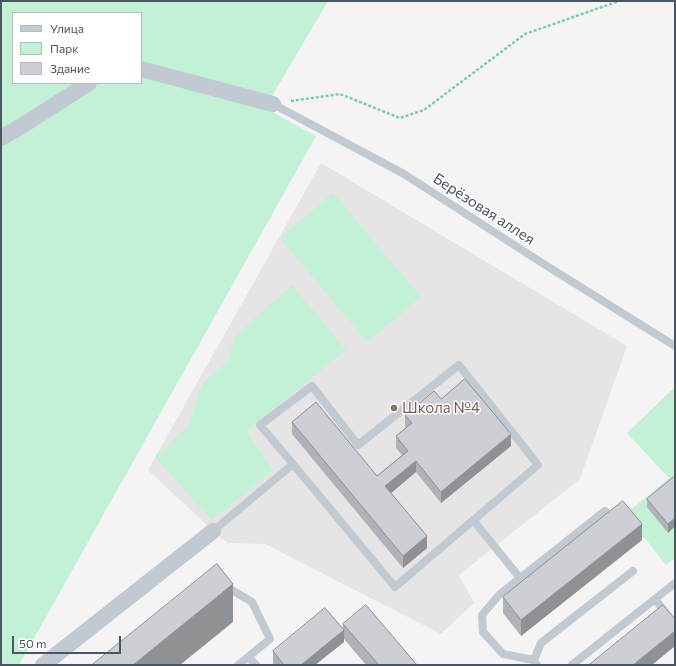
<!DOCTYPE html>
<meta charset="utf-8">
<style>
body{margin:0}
#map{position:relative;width:676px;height:666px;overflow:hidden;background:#f5f3f3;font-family:Commissioner,sans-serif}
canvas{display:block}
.frame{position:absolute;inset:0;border:2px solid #4a5661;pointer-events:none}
.legend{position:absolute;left:12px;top:12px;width:130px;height:72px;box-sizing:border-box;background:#fff;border:1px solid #b7bbc0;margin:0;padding:5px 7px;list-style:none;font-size:12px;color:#4a5661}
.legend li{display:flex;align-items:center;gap:8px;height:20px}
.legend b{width:20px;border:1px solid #b7bbc0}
.scale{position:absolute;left:12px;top:636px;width:109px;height:18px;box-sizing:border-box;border:2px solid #4a5661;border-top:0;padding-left:5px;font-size:12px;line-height:14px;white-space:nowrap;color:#4a5661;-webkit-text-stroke:3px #fff;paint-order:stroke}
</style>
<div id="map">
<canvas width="676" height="666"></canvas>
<div class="frame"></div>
<ul class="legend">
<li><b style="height:5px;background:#c1cad2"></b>Улица</li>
<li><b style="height:11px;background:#c3f1d5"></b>Парк</li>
<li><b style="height:11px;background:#cdcfd5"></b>Здание</li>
</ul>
<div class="scale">50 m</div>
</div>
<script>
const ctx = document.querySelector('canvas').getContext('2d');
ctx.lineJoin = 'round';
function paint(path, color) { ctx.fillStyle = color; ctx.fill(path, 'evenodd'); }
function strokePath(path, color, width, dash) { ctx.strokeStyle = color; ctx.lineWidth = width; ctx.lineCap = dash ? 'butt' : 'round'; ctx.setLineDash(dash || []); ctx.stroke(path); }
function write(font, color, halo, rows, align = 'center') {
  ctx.font = font + ' Commissioner,sans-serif'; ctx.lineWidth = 3; ctx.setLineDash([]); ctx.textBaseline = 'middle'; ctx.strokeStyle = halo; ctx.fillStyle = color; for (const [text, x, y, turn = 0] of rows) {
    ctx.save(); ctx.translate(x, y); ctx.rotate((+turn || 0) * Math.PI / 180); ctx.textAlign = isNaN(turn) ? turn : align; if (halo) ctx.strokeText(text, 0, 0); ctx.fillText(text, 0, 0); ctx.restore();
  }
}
const education = new Path2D(`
 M321 163 627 346 580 479 459 575 474 603 441 634 265 544 228 543 213 531 148 470Z`);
const green = new Path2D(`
 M1 1H328L265 108 316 136 19 665H1ZM13 13H141V83H13Z
 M333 193 421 297 367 342 280 238Z
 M292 285 346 350 246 431 273 470 212 520 155 457 187 429 202 384 229 360 234 337Z
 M675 387V558L666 565 626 514 669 478 627 433Z`);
const path = new Path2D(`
 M291 101 340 94 400 118 424 110 525 34 619 1`);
const lane = new Path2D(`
 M273 104 404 174 539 261 675 346
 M473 520 520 578
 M213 531 293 464 260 425 312 386 358 445 459 365 538 465 395 587 293 464
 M225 586 252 602 270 639 238 665
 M655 599 675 583
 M249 657 256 665
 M534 660 503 654 483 632 482 615 499 595 605 511
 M537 665 534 660 541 643 633 571
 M572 665 655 599 675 625`);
const street = new Path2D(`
 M141 69 273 104
 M1 138 25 124 89 83
 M43 665 213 531`);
const wall = new Path2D(`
 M441 399 511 446 441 503 416 472 391 493 427 548 403 568 292 434V422L377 476 402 455 396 448V436L406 428 405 427V415Z
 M675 476V526L668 533 647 507V499Z
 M642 540 521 636 503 613V597Z
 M343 624 417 665H366L344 639V642L315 665H274L273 663V651L343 630Z`);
const shadedWall = new Path2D(`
 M511 434V446L441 503V492Z
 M416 461V472L385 498V486Z
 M675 518V526L668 533V524Z
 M642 524V540L521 636V620Z
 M427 536V548L403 568V556Z
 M233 584V622L180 665H133Z
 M344 630V642L315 665H301Z
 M675 631V646L652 665H633Z`);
const building = new Path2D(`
 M465 379 511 434 441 492 416 461 385 486 427 536 403 556 292 422 316 402 377 476 408 451 396 436 412 423 405 415 434 391 441 399Z
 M675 476V518L668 524 647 499Z
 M623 501 642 524 521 620 503 597Z
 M217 564 233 584 133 665H92Z
 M366 605 417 665H379L343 624Z
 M663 605 675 619V631L633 665H589Z
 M325 608 344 630 301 665H284L273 651Z`);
const markers = [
 [394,408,4,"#8d6e63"]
];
const streetNames = [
 ["Берёзовая аллея",484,209,33]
];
const educationNames = [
 ["Школа №4",402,408]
];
paint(education, '#e6e4e5');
paint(green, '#c3f1d5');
strokePath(path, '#7ad0a6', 2.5, [3, 2]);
strokePath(lane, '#c1cad2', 8);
strokePath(street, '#c1cad2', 16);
paint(wall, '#b0b2b7');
paint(shadedWall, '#909195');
paint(building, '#cdcfd5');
strokePath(building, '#909195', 1);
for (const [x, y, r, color] of markers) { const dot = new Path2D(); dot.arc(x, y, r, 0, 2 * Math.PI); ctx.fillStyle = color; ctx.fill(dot); strokePath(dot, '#fff', 1.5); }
write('15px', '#4a5661', '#fff', streetNames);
write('15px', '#785e54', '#fff', educationNames, 'left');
</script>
